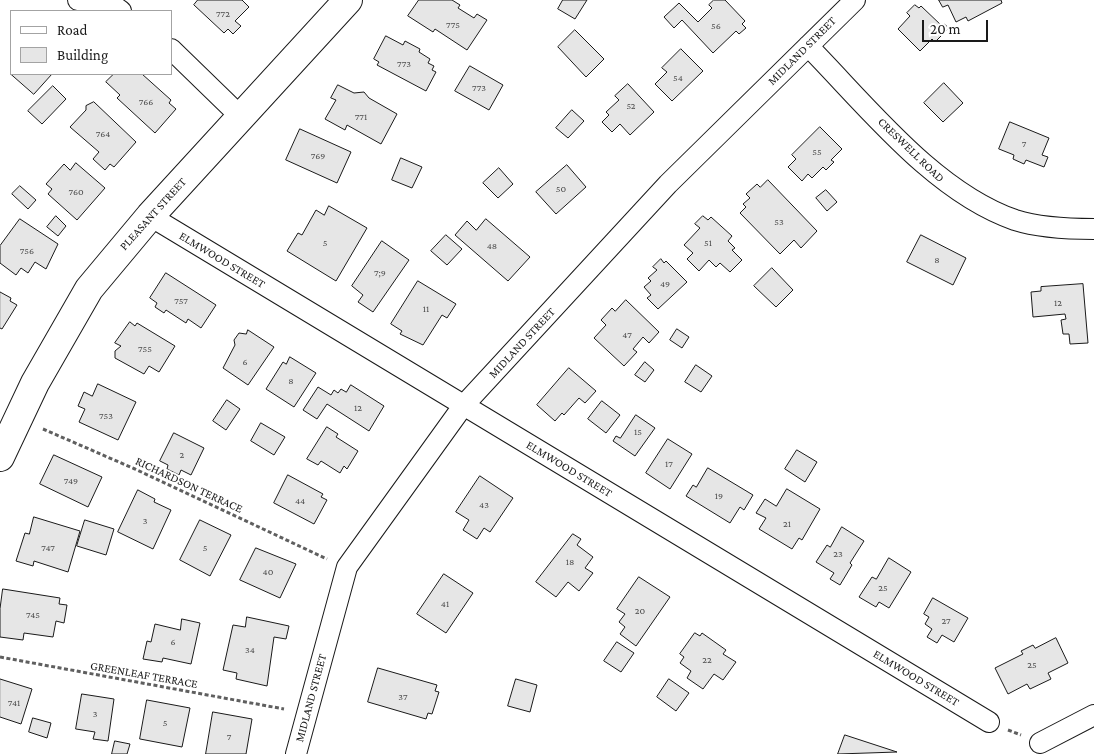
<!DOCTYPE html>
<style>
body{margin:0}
#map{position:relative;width:1094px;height:754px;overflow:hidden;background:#fff;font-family:"Crimson Pro",serif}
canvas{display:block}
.legend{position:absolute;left:10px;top:10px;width:162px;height:65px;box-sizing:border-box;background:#fff;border:1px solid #a3a3a3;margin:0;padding:6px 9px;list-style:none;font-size:15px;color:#1a1a1a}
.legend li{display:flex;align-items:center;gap:10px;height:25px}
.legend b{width:25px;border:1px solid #a3a3a3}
.scale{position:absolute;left:922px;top:20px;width:66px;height:22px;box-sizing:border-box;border:2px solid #1a1a1a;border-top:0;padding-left:6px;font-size:15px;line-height:18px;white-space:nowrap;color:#1a1a1a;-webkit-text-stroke:4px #fff;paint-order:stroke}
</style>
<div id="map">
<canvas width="1094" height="754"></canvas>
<ul class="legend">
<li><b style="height:6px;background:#fff"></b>Road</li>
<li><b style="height:14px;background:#e6e6e6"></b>Building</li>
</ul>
<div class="scale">20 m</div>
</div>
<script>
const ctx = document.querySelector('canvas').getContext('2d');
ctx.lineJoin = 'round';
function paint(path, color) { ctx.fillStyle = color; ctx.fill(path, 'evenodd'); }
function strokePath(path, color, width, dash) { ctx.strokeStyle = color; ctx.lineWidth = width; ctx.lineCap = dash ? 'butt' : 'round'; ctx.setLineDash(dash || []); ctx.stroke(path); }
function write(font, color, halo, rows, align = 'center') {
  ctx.font = font + ' "Crimson Pro",serif'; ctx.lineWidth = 4; ctx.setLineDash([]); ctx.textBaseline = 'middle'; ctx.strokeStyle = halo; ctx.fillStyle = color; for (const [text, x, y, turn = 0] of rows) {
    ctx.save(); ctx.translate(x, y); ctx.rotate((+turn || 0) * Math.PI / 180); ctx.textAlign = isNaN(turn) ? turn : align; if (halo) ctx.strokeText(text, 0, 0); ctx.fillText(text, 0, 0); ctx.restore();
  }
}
const building = new Path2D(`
 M198 0H242L249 7 235 21 241 26 233 34 228 29 224 33 194 5Z
 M419 0H452L460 5 458 8 474 18 477 14 487 20 467 50 435 29 433 32 408 16Z
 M563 0H587L575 19 558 9Z
 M714 0H725L745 21 742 24 746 28 739 34 736 31 713 53 682 20 674 28 664 17 679 3 698 22 712 8 709 5Z
 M939 0H1001L1002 3 968 21 966 17 956 22 948 5 943 7Z
 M915 5 919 8 921 6 942 26 944 24 949 28 935 42 932 39 920 51 898 29 910 16 907 13Z
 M575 30 604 59 586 77 558 47Z
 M386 36 403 45 405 41 420 49 419 52 430 59 428 63 434 66 432 70 436 72 426 91 377 65 379 62 374 59Z
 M681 49 703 71 672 101 655 84 667 72 662 68Z
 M470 66 503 85 489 110 455 91Z
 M11 74H52L34 94Z
 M114 74H142L171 100 169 103 176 109 155 133 117 98 120 95 106 82Z
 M944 83 963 103 943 122 924 103Z
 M628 84 654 112 630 135 620 124 612 132 602 122 609 115 606 112 619 100 615 96Z
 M338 85 354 93 364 92 369 98 397 114 381 144 347 125 345 130 325 119 336 100 331 98Z
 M53 86 66 99 42 124 28 111Z
 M94 102 136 142 114 167 110 164 105 170 93 159 99 152 70 127 86 110V106Z
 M572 110 584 121 568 138 556 128Z
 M1010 122 1049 138 1042 155 1048 157 1044 167 1026 160 1024 164 1013 159 1014 155 999 149Z
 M820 127 842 149 831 160 834 162 826 170 823 167 812 178 808 174 802 181 788 167 796 159 792 155Z
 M300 129 351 152 337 183 286 160Z
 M401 158 422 167 412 188 392 180Z
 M76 163 105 188 77 220 48 194 52 189 46 184 64 164 70 170Z
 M567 165 586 187 556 214 536 192Z
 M499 168 513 184 498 198 483 183Z
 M768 180 817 231 801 248 794 240 780 254 740 213 746 207 743 204 750 198 746 194 757 184 760 187Z
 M20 186 36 200 28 209 12 194Z
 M826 190 837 202 827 211 816 198Z
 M329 206 367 228 336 281 287 251 298 233 302 235 316 210 324 215Z
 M56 216 66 226 58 236 47 227Z
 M703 216 708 220 711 217 732 236 728 241 735 248 732 250 742 260 730 272 720 263 716 267 709 260 699 271 687 259 693 253 684 245 700 228 695 224Z
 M20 219 58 244 46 269 35 262 28 273 21 268 16 275 0 263V246Z
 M486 219 530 257 508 281 455 235 467 221 476 230Z
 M446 235 462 249 447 265 431 251Z
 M921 235 966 258 953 285 907 262Z
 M382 241 409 260 373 312 358 302 363 295 352 286Z
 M661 259 664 263 666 261 687 282 658 309 647 298 651 295 644 287 651 281 648 278 657 270 653 267Z
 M772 268 793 290 776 307 754 286Z
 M166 273 216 305 201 328 188 319 186 323 166 310 164 313 155 307 157 303 150 298Z
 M418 281 456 304 447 318 442 315 423 345 400 334 402 331 391 324Z
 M1083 284 1088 343 1070 344 1069 334H1063L1061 320 1066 319 1065 314 1033 317 1031 292 1041 291V287Z
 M0 292 11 298 10 301 17 305 2 329 0 328Z
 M626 300 659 332 649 343 643 337 633 349 637 352 624 366 594 338 606 325 601 320 612 308 615 311Z
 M130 322 135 326 137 323 175 346 159 372 149 366 144 374 115 358V351L121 346 115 343Z
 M677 329 689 337 682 348 670 340Z
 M248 330 274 347 248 385 223 368 235 345 234 340 239 333 246 334Z
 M290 357 316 373 294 407 266 389 283 362 286 364Z
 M645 362 654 370 645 382 635 375Z
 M696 365 712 376 701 392 685 382Z
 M569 368 596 391 585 403 579 398 564 415 562 413 555 421 537 405Z
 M98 384 136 402 118 440 79 422 85 409 78 406 84 392 92 396Z
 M351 385 384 406 369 431 327 404 317 419 303 410 318 387 331 395 334 390 338 393 341 389 346 392Z
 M227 400 240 409 226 430 213 421Z
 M602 401 620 415 606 433 588 419Z
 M636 415 655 428 635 456 613 441 616 436 620 438Z
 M261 423 285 437 274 455 251 441Z
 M327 427 338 434 336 437 358 451 347 469 344 466 340 473 321 461 318 465 307 459Z
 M174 433 204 448 191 475 181 470 179 475 167 469 168 465 160 461Z
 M668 439 692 454 670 489 646 473Z
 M797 450 817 462 805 482 785 469Z
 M54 455 102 477 88 507 40 484Z
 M708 468 753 495 744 510 740 507 730 523 686 496 693 485 696 487Z
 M288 475 323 494 321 497 327 500 314 524 274 503Z
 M480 476 513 498 490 532 484 528 477 539 463 530 469 520 456 512Z
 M787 489 820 509 802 540 799 538 792 549 759 529 766 518 756 513 765 499 776 506Z
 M138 490 155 499 154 502 171 510 153 549 118 532Z
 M34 517 80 531 68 572 34 561 33 566 16 561 25 533 29 534Z
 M85 520 114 529 106 555 77 546Z
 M200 520 231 535 210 576 180 560Z
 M842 527 864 541 850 563 852 565 840 585 830 579 834 573 816 562 827 545 830 547Z
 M573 534 581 539 577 545 593 557 585 568 593 573 579 591 568 582 556 597 536 582Z
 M256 548 296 564 280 598 240 580Z
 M889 558 911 572 889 608 879 602 876 607 859 597 872 577 876 579Z
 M444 574 473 593 446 633 417 614Z
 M639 577 670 597 636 646 620 634 625 627 619 622 625 614 617 609Z
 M3 589 60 598 59 604 67 605 64 623 56 621 53 637 24 633 23 640 0 637V609Z
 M933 598 968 618 954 642 942 635 937 643 927 637 932 629 925 624 929 617 924 614Z
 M247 617 289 626 286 639 274 637 267 686 236 679 237 673 223 670 233 625 245 627Z
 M182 619 200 623 191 664 163 658 162 662 143 659 147 641 151 642 155 624 180 630Z
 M695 633 700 636 702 633 726 650 723 654 736 662 723 680 714 674 703 689 687 678 691 671 680 663 684 657 680 654Z
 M1056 638 1068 663 1048 673 1051 679 1030 689 1027 684 1008 694 995 668 1023 654 1021 651 1033 645 1035 648Z
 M617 642 634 653 621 672 604 661Z
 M378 668 437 685 435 691 439 692 432 714 428 713 426 719 368 702Z
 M0 679 32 689 21 724 0 717Z
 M516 679 537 685 530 712 508 706Z
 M669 679 689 693 676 711 657 697Z
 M82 694 114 699 108 741 93 739 95 732 76 729Z
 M147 700 190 708 182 747 140 739Z
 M213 712 252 719 246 754H206Z
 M33 718 51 723 47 738 29 732Z
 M845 735 897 752 838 754Z
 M115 741 130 744 127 754H112Z`);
const path = new Path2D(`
 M43 429 135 469 327 559
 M0 657 284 709
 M1008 730 1021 735`);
const street = new Path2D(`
 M78 0 110 3 121 11
 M808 46C867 106 934 192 1015 220 1040 228 1068 229 1094 229
 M171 49 241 117
 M150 216 989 722
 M1040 743 1094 715
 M296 754 347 567 463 406 668 184 855 0`);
const secondary = new Path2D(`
 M0 457 35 383 89 289 150 216 348 0`);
const numberNames = [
 ["772",223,14],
 ["775",453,25],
 ["56",716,26],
 ["773",404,64],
 ["54",678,78],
 ["773",479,88],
 ["766",146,102],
 ["52",631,106],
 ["771",361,117],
 ["764",103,134],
 ["7",1024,144],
 ["55",817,152],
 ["769",318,156],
 ["50",561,189],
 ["760",76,192],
 ["53",779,222],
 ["5",325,243],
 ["51",708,243],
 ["48",492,246],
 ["756",27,251],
 ["8",937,260],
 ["7;9",380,273],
 ["49",665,284],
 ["757",181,301],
 ["12",1058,303],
 ["11",426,309],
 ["47",627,335],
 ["755",145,349],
 ["6",245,362],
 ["8",291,381],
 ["12",358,408],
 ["753",106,416],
 ["15",638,432],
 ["2",182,455],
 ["17",669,464],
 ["749",71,481],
 ["19",719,496],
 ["44",300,501],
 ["43",484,505],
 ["3",145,521],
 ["21",787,524],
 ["747",48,548],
 ["5",205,548],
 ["23",838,554],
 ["18",570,562],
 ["40",268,572],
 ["25",883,588],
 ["41",445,604],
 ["20",640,611],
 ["745",33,615],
 ["27",946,621],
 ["6",173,642],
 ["34",250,650],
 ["22",707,660],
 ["25",1032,665],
 ["37",403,697],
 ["741",14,703],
 ["3",95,714],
 ["5",165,723],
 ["7",229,737]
];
const streetNames = [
 ["MIDLAND STREET",802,51,-45],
 ["CRESWELL ROAD",911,150,44],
 ["PLEASANT STREET",153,214,-48],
 ["ELMWOOD STREET",222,260,31],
 ["MIDLAND STREET",522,343,-47],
 ["ELMWOOD STREET",569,469,31],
 ["RICHARDSON TERRACE",189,485,25],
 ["GREENLEAF TERRACE",144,675,10],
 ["ELMWOOD STREET",916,678,31],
 ["MIDLAND STREET",311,698,-75]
];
paint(building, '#e6e6e6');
strokePath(building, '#1a1a1a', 1);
strokePath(street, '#1a1a1a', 22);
strokePath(secondary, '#1a1a1a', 30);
strokePath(path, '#5f5f5f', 3, [4, 2.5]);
strokePath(street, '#fff', 20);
strokePath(secondary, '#fff', 28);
write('10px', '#4d4d4d', null, numberNames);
write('12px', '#1a1a1a', '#fff', streetNames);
</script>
